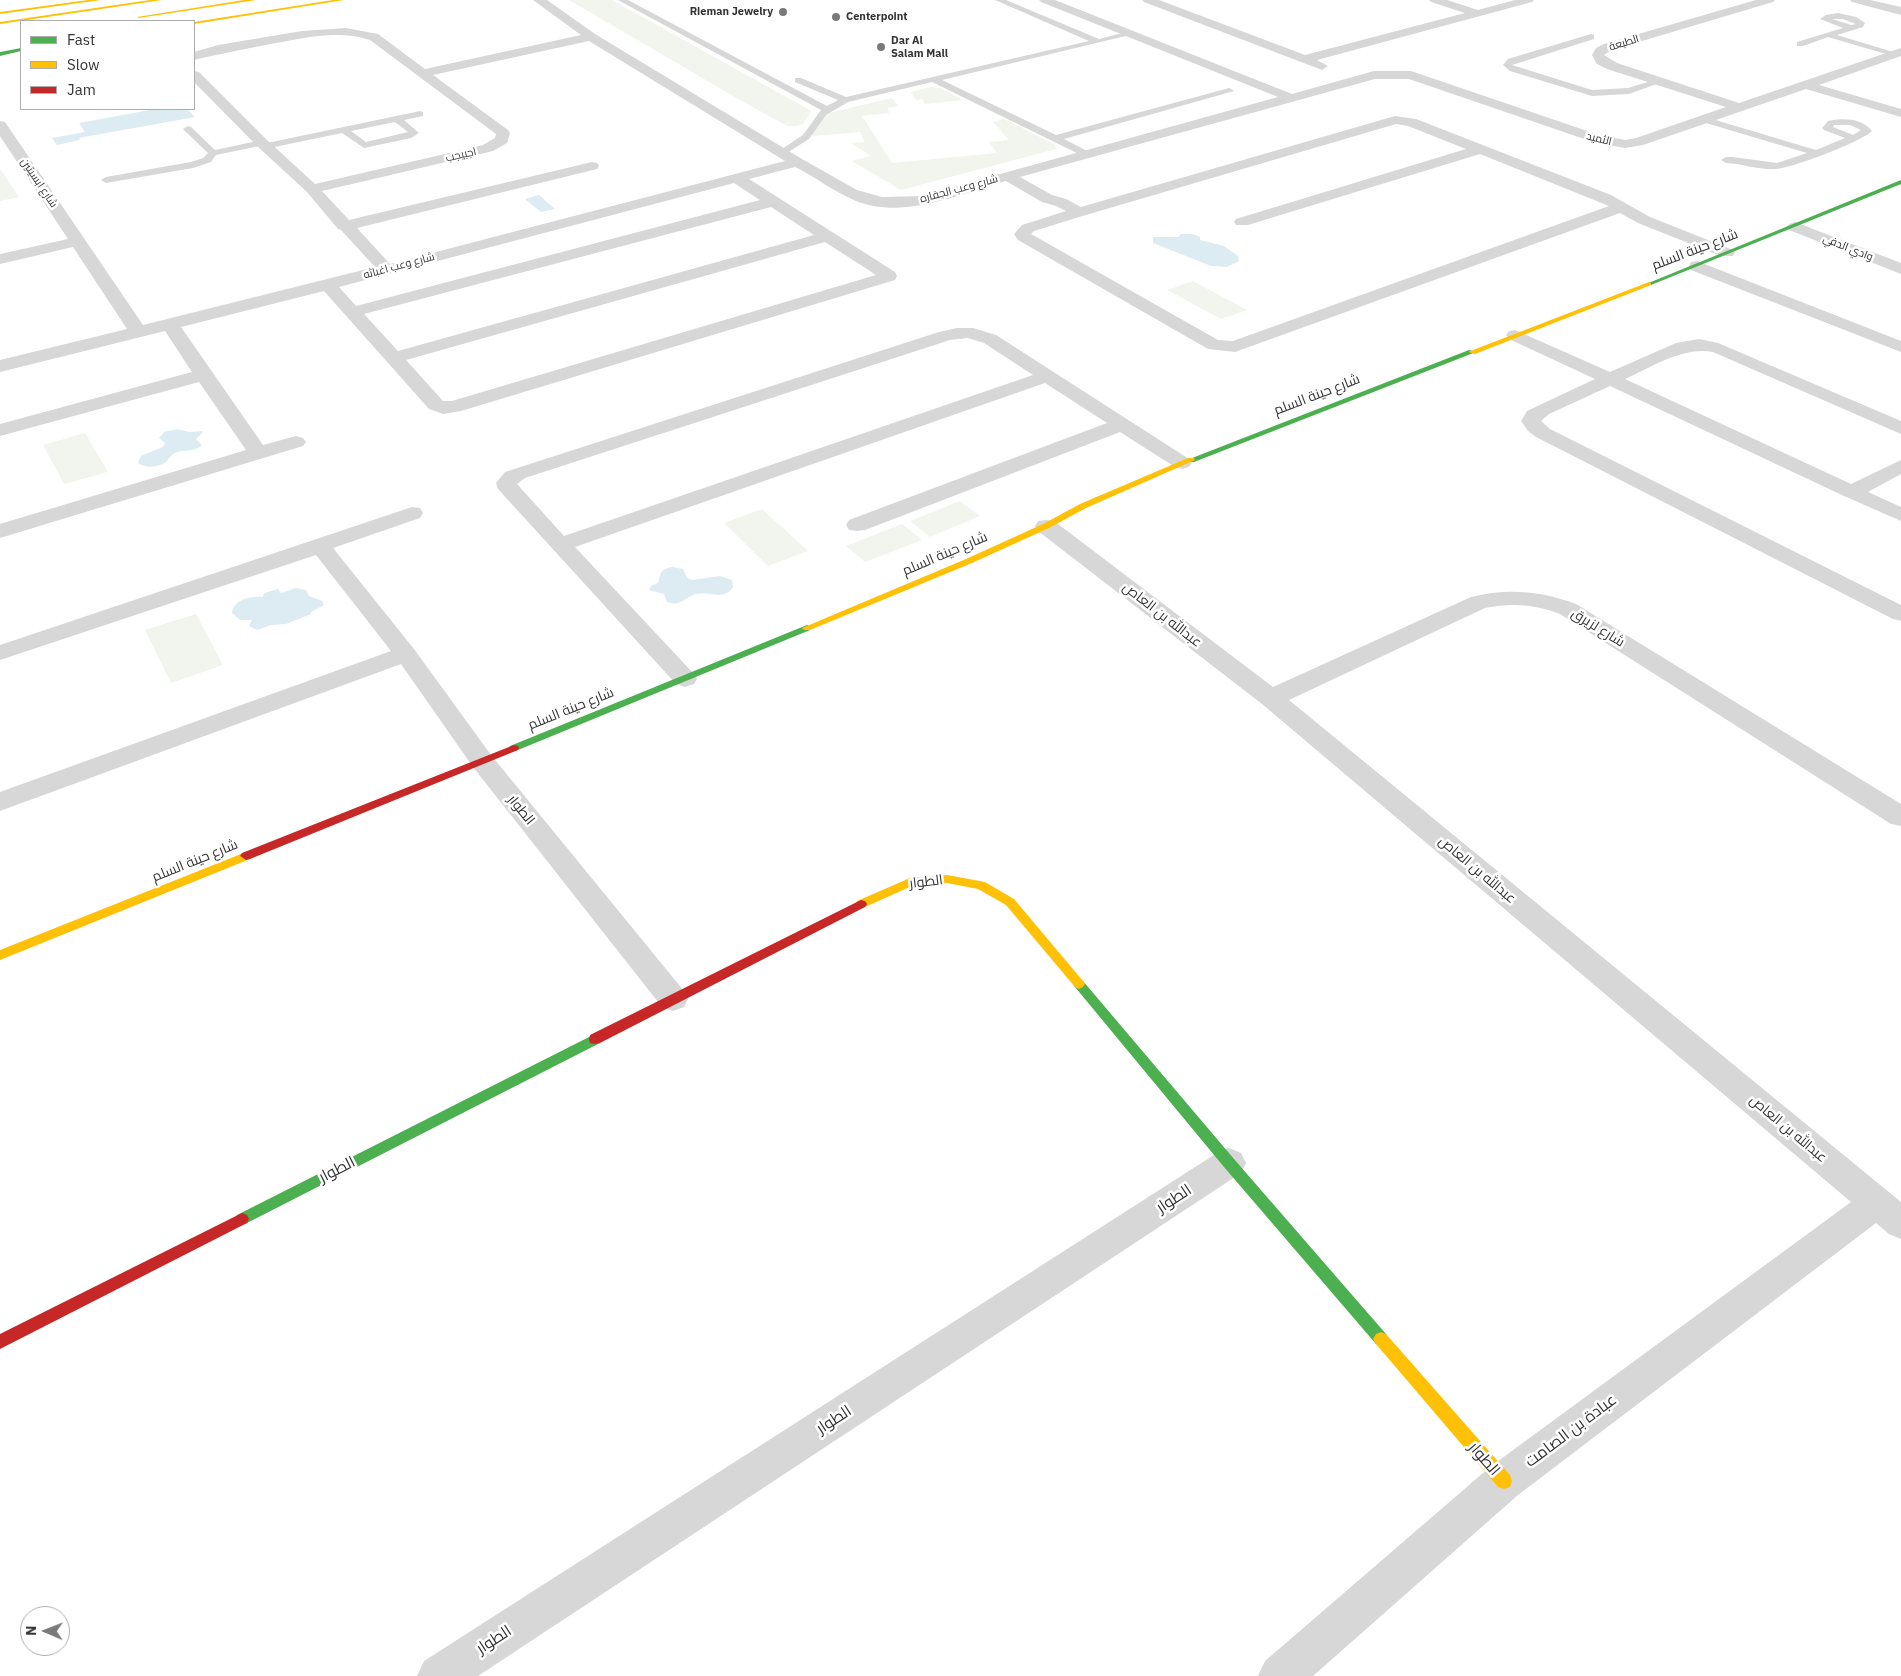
<!DOCTYPE html>
<meta charset="utf-8">
<style>
body{margin:0}
#map{position:relative;width:1901px;height:1676px;overflow:hidden;background:#fff;font-family:"IBM Plex Sans",sans-serif}
canvas{display:block}
.legend{position:absolute;left:20px;top:20px;width:175px;height:90px;box-sizing:border-box;background:#fff;border:1px solid #adadad;margin:0;padding:6px 9px;list-style:none;font-size:15px;color:#333}
.legend li{display:flex;align-items:center;gap:10px;height:25px}
.legend b{width:25px;border:1px solid #adadad}
.north{position:absolute;left:20px;top:1606px;width:50px;height:50px;box-sizing:border-box;background:#fff;border:1px solid #adadad;border-radius:50%;rotate:271deg;font-size:14px;font-weight:700;line-height:20px;text-align:center;color:#333}
.north::after{content:'';display:block;margin:auto;width:18px;height:22px;background:#7a7a7a;clip-path:polygon(50% 0,100% 100%,50% 72%,0 100%)}
</style>
<div id="map">
<canvas width="1901" height="1676"></canvas>
<ul class="legend">
<li><b style="height:6px;background:#4caf50"></b>Fast</li>
<li><b style="height:6px;background:#ffc107"></b>Slow</li>
<li><b style="height:6px;background:#c62828"></b>Jam</li>
</ul>
<div class="north">N</div>
</div>
<script>
const ctx = document.querySelector('canvas').getContext('2d');
ctx.lineJoin = 'round';
function paint(path, color) { ctx.fillStyle = color; ctx.fill(path, 'evenodd'); }
function strokePath(path, color, width, dash) { ctx.strokeStyle = color; ctx.lineWidth = width; ctx.lineCap = dash ? 'butt' : 'round'; ctx.setLineDash(dash || []); ctx.stroke(path); }
function write(font, color, halo, rows, align = 'center') {
  ctx.font = font + ' "IBM Plex Sans",Cairo,sans-serif'; ctx.lineWidth = 5; ctx.setLineDash([]); ctx.textBaseline = 'middle'; ctx.strokeStyle = halo; ctx.fillStyle = color; for (const [text, x, y, turn = 0] of rows) {
    ctx.save(); ctx.translate(x, y); ctx.rotate((+turn || 0) * Math.PI / 180); ctx.textAlign = isNaN(turn) ? turn : align; if (halo) ctx.strokeText(text, 0, 0); ctx.fillText(text, 0, 0); ctx.restore();
  }
}
const green = new Path2D(`
 M569 0H612L806 108 811 111 803 124 797 126H787L740 100Z
 M930 87 940 88 963 100 925 104 922 99 916 100 911 92Z
 M892 98 898 106 887 108 890 113 862 116 892 163 997 153 989 142 1009 140 993 122 1004 119 1052 143 1055 145 1056 149 901 190 852 161 871 156 851 143 865 142 860 132 813 136 810 134 819 119 829 113Z
 M0 170H1L19 197 0 201Z
 M1193 281 1247 310 1221 319 1167 290Z
 M85 433 108 472 64 484 43 445Z
 M960 501 980 516 930 537 910 521Z
 M762 509 808 551 768 566 724 523Z
 M902 524 922 540 865 562 846 546Z
 M196 614 223 665 171 683 145 630Z`);
const water = new Path2D(`
 M155 109H187L195 117 79 138 80 140 57 145 52 138 85 132 79 123Z
 M539 195 555 209 541 212 525 199Z
 M1181 234H1192L1200 237V240L1224 246 1238 256 1239 261 1227 267 1211 266 1153 243V237H1178Z
 M177 429 189 432 202 431V433L196 439 202 445C194 453 184 449 175 453 171 455 169 459 166 462 158 467 146 469 138 463L141 456 163 447 165 443 159 438 164 432Z
 M672 567 683 569 687 578 692 580 720 576 732 580 733 587C723 602 710 590 696 594 685 597 681 607 667 602L664 594 649 590 651 586 658 583C662 573 658 570 672 567Z
 M296 588 306 590 309 596 322 601 324 605 311 612V614L286 624 271 625 257 630 249 626 252 620H240L232 613C234 599 251 596 263 597L264 593 278 589 281 593Z`);
const lane = new Path2D(`
 M618 0H628L827 106 838 100 795 82V78H801L846 97 1089 41 995 0H1006L1099 39 1130 31 1134 34 942 80 1056 135 1229 88 1234 91 1064 139 1091 153 1092 155 1087 158 932 82 848 102 826 115 809 139 782 156 777 153 779 151 803 135 821 110Z
 M1838 13 1856 17 1865 23 1863 27 1837 35 1900 54 1896 57 1828 37 1803 46H1797V42L1843 28 1820 19 1826 15ZM1832 19H1843L1856 24 1851 25Z
 M1591 34 1594 35V39L1512 65 1592 90 1628 88 1658 79 1662 82 1629 94 1592 96 1510 71 1503 65 1508 59Z
 M420 111 423 112V116L404 120 419 133 411 138 364 148 342 133 265 149 260 146 216 155 211 162 193 168 106 183 101 180 106 177 191 162 203 158 208 153 185 131 183 129 188 126 191 127 215 150 262 140 267 143ZM395 122 408 132 366 142 351 131Z
 M1702 116 1816 150 1845 138 1824 130 1822 128 1828 121C1843 118 1861 118 1872 131 1861 142 1792 168 1776 169 1759 170 1743 164 1726 163L1721 160 1726 157H1733L1777 163 1807 153 1699 121V117ZM1834 125H1850L1861 130 1853 135 1833 127Z`);
const street = new Path2D(`
 M533 0H547L595 34 802 159 857 190 882 197 921 196 1278 97 1041 2 1039 0H1055L1292 94 1374 71H1411L1599 135 1625 140 1636 138 1726 107 1607 69 1597 64 1592 55 1596 48 1604 44 1756 0H1775L1773 2 1612 50 1604 55 1617 63 1739 103 1901 48V56L1819 85 1901 109V117L1806 89 1643 145 1625 148 1596 143 1409 79H1375L1020 177 1052 195 1066 199 1081 207 1395 116 1416 119 1611 195 1650 217 1733 250 1735 253 1733 256H1721L1638 223 1620 213 1235 352 1208 349 1018 240 1014 234 1022 225 1066 211 1056 206 1042 202 1006 181C959 194 904 220 856 201 834 192 816 177 795 167L749 179 895 272 897 276 895 280 461 411 443 414 429 409 324 291 181 327 263 445 296 436 303 438 306 442 303 446 0 538V524L246 450 199 382 0 436V424L192 372 165 331 0 372V360L127 329 73 247 0 264V254L68 239 0 136V121L5 122 143 325 375 267 341 230 338 229 307 192 257 146 194 82V71L199 72 267 140 315 184 471 148 483 145 495 138 496 134 370 40C335 29 301 39 266 45 241 50 219 54 194 60V52L218 45 302 31 346 28 378 34 425 69 581 35ZM589 41 785 161 390 264 357 228 597 169 599 166 597 163 592 162 349 220 322 191 493 151 507 143 510 133 508 130 433 75ZM1396 124 1408 126 1466 149 1236 219 1234 222 1236 225H1248L1480 154 1609 206 1233 341 1218 340 1031 234 1034 231 1079 217ZM734 183 760 200 356 306 339 287ZM771 207 814 235 398 351 364 314ZM825 242 876 275 452 401H443L406 360Z
 M1142 0H1159L1305 55 1465 13 1431 2 1429 0H1447L1478 10 1515 0H1534L1532 2 1317 60 1328 66 1322 70 1144 2Z
 M1850 0H1870L1901 7V15L1852 2Z
 M1795 222 1901 263V274L1789 230 1787 227 1789 224Z
 M1697 261 1901 341V352L1691 270 1689 266 1691 262Z
 M957 328H973L996 335 1189 459 1192 463 1189 467 1182 469 1175 467 1120 432 865 530 857 531 849 530 846 525 849 520 1107 423 1045 383 575 547 694 674 697 679 694 684 685 687 676 684 498 489 496 483 505 472 939 332ZM968 338 984 343 1033 375 564 536 517 484 525 478 950 340Z
 M1515 330 1610 372 1676 343 1699 339 1718 343 1901 421V434L1713 352C1683 346 1652 367 1625 379L1851 484 1901 460V474L1868 492 1901 507V521L1844 496 1610 386 1549 414 1541 421 1550 429 1901 605V621L1893 619 1536 437 1528 431 1521 421 1527 411 1595 379 1509 339 1506 335 1509 331Z
 M412 507 420 508 423 513 420 518 333 548 414 649 491 755 684 991 688 999 684 1007 673 1011 662 1007 473 767 401 664 0 811V792L391 651 316 555 0 660V645Z
 M1046 520 1054 521 1273 687 1471 597C1508 588 1540 591 1576 604L1901 804V826L1891 824 1560 614C1534 604 1512 603 1485 608L1289 700 1901 1202V1239L1889 1234 1876 1223 1518 1495 1313 1676H1258L1265 1661 1490 1467 1851 1202 1262 704 1038 531 1035 526 1038 521Z
 M1229 1148 1241 1153 1246 1163 1241 1173 478 1676H417L424 1661 1217 1153Z`);
const fast = new Path2D(`
 M21 48V51L0 56V52Z
 M1901 180V184L1651 285 1646 284Z
 M1469 350 1476 352 1194 462H1188L1187 460Z
 M807 625 812 628 810 630 518 750 514 751 509 748 510 746Z
 M1079 979 1083 981 1234 1159 1386 1334 1389 1339 1386 1344 1381 1346 1376 1344 1224 1167 1075 987 1073 984 1075 981Z
 M595 1034 600 1035 601 1039 600 1043 247 1223 242 1225 237 1223 235 1219 237 1215Z`);
const slow = new Path2D(`
 M88 0H101L0 14V12Z
 M150 0H162L0 24V22Z
 M244 0H256L139 18 137 17Z
 M333 0H344L194 24V22Z
 M1649 282 1651 283V285L1475 354 1468 352Z
 M1188 458H1194L1195 460 1086 508 1049 528 972 563 810 630H804L802 628 966 559 1043 524 1080 504Z
 M246 852 252 856 250 859 0 960V950Z
 M947 875 985 882 1014 899 1083 981 1085 984 1083 987 1079 989 1075 987 1006 905 978 889 947 883 912 886 865 907H857L855 904 857 901 910 878Z
 M1381 1332 1386 1334 1510 1475 1512 1481 1510 1487 1504 1489 1498 1487 1376 1344 1373 1339 1376 1334Z`);
const jam = new Path2D(`
 M514 745 518 746 519 748 518 750 250 859 246 860 240 856 242 853Z
 M861 900 865 901 867 904 865 907 600 1043 595 1044 590 1043 589 1039 590 1035Z
 M242 1213 247 1215 249 1219 247 1223 0 1349V1334Z`);
const markers = [
 [783,12,5,"#7a7a7a"],
 [836,17,5,"#7a7a7a"],
 [881,47,5,"#7a7a7a"]
];
const farPoinames = [
 ["Rieman Jewelry",773,12,"right"],
 ["Centerpoint",846,17],
 ["Dar Al",891,41],
 ["Salam Mall",891,54]
];
const farStreetnames = [
 ["الطبعة",1624,43,-17],
 ["الثميد",1599,139,14],
 ["اجبيجب",461,155,-13],
 ["شارع ابسيتين",39,183,56],
 ["شارع وعب الجفاره",959,189,-15],
 ["وادي الدفي",1848,248,22],
 ["شارع وعب اغباثه",399,266,-15]
];
const streetNames = [
 ["شارع حينة السلم",1695,250,-21],
 ["شارع حينة السلم",1317,395,-21],
 ["شارع حينة السلم",945,554,-23],
 ["عبدالله بن العاص",1162,615,38],
 ["شارع لزيرق",1598,628,32],
 ["شارع حينة السلم",571,709,-22],
 ["الطوار",521,810,51],
 ["شارع حينة السلم",195,861,-22],
 ["عبدالله بن العاص",1477,870,40],
 ["الطوار",926,882,-7],
 ["عبدالله بن العاص",1788,1129,40]
];
const nearStreetnames = [
 ["الطوار",337,1170,-27],
 ["الطوار",1174,1199,-33],
 ["الطوار",834,1420,-33],
 ["عبادة بن الصامت",1571,1431,-37],
 ["الطوار",1484,1459,49],
 ["الطوار",494,1640,-33]
];
paint(green, '#f1f5ed');
paint(water, '#ddebf3');
paint(lane, '#d7d7d7');
paint(street, '#d7d7d7');
paint(fast, '#4caf50');
paint(slow, '#ffc107');
paint(jam, '#c62828');
for (const [x, y, r, color] of markers) { const dot = new Path2D(); dot.arc(x, y, r, 0, 2 * Math.PI); ctx.fillStyle = color; ctx.fill(dot); strokePath(dot, '#fff', 2); }
write('bold 11px', '#333', '#fff', farPoinames, 'left');
write('11px', '#333', '#fff', farStreetnames);
write('14px', '#333', '#fff', streetNames);
write('16px', '#333', '#fff', nearStreetnames);
</script>
